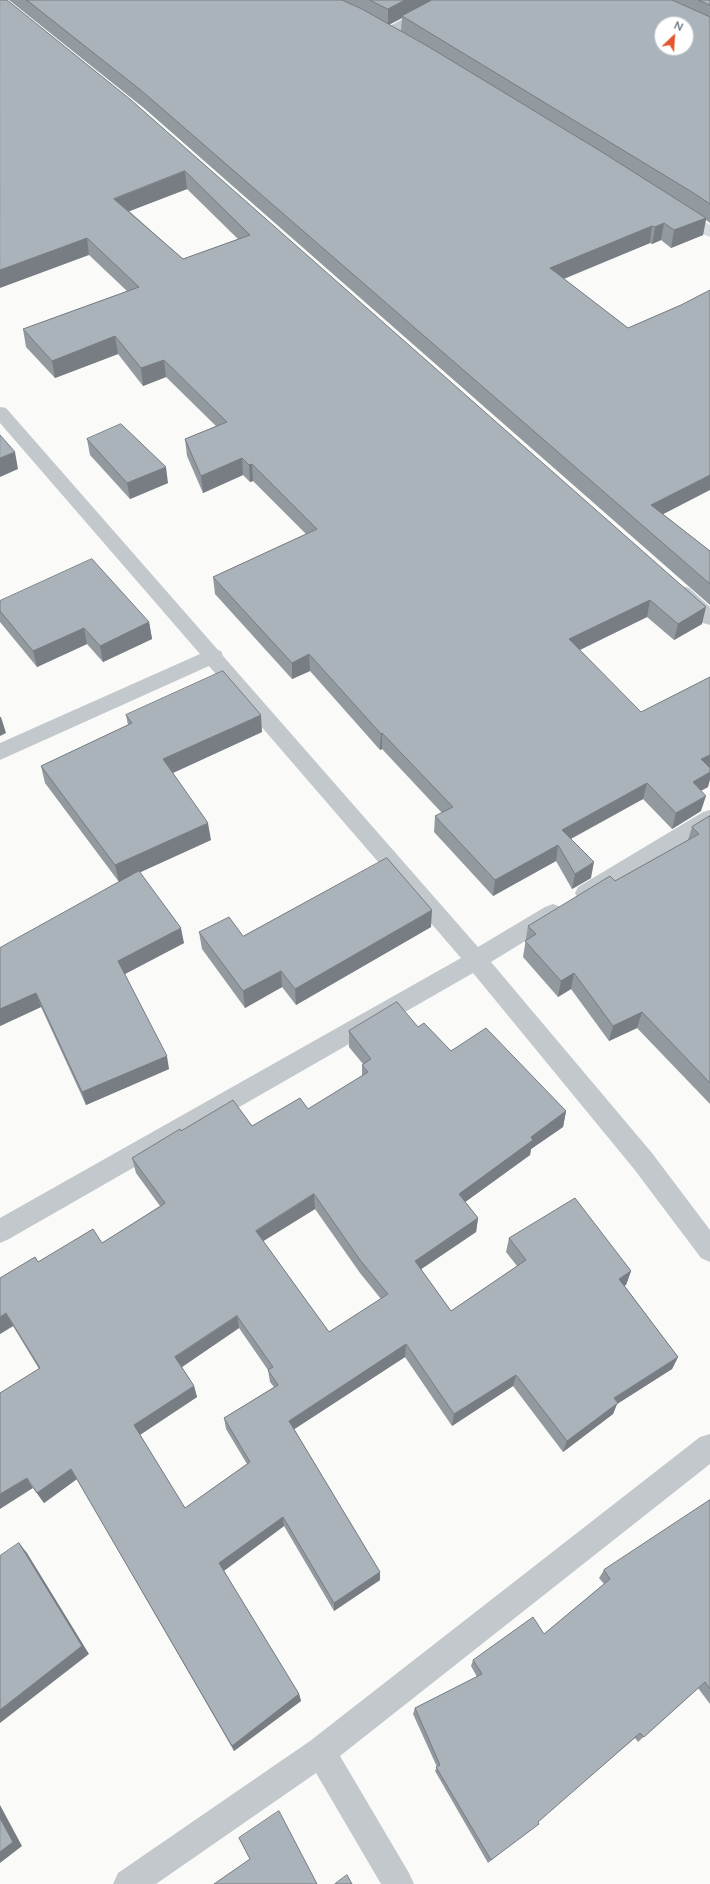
<!DOCTYPE html>
<style>
body{margin:0}
#map{position:relative;width:710px;height:1884px;overflow:hidden;background:#fafaf8;font-family:Lato,sans-serif}
canvas{display:block}
.north{position:absolute;left:654px;top:16px;width:40px;height:40px;box-sizing:border-box;background:#fff;border:1px solid #c1c8cd;border-radius:50%;rotate:25deg;font-size:11px;font-weight:700;line-height:16px;text-align:center;color:#657683}
.north::after{content:'';display:block;margin:auto;width:14px;height:18px;background:#e4572e;clip-path:polygon(50% 0,100% 100%,50% 72%,0 100%)}
</style>
<div id="map">
<canvas width="710" height="1884"></canvas>
<div class="north">N</div>
</div>
<script>
const ctx = document.querySelector('canvas').getContext('2d');
ctx.lineJoin = 'round';
function paint(path, color) { ctx.fillStyle = color; ctx.fill(path, 'evenodd'); }
function strokePath(path, color, width, dash) { ctx.strokeStyle = color; ctx.lineWidth = width; ctx.lineCap = dash ? 'butt' : 'round'; ctx.setLineDash(dash || []); ctx.stroke(path); }
const street = new Path2D(`
 M439 0H455L454 3 394 35H384L382 32 384 29Z
 M0 407 6 408 218 650 221 651 223 656 478 947 545 907 553 904 561 907 564 913 561 919 491 962 652 1153 710 1230V1262L701 1258 634 1169 473 973 9 1239 0 1243V1218L461 958 209 666 0 760V743L200 654 0 423Z
 M682 586 689 588 710 607V625L703 623 675 598 673 593 675 588Z
 M710 810V828L594 899 586 902 578 899 575 893 578 887 703 812Z
 M710 1434V1464L340 1756 409 1873 414 1884H381L316 1773 156 1884H113L118 1873 310 1741 700 1437Z`);
const secondary = new Path2D(`
 M679 207 684 208 710 225V237L705 235 674 214 672 211 674 208Z`);
const wall = new Path2D(`
 M0 0 702 624 674 640 647 617 580 650 708 787 701 790V811L672 829 643 799 571 839 591 878 572 889 556 861 493 896 434 832 435 816 442 813 382 749 380 750 310 671 292 679 215 594 213 577 306 534 253 481 250 482 243 475 203 493 187 456 185 439 216 426 166 377 143 386 118 354 55 378 26 347 23 329 127 291 89 255ZM187 189 238 239 183 259 129 211Z
 M9 0H710V223L706 220 703 235 671 248 661 240 652 244 650 243 564 279 628 328 681 305 663 514 710 551V605L145 109ZM402 18 401 31 389 25Z
 M87 439 168 483 130 499 90 455Z
 M0 601 149 622 152 639 103 662 87 644 37 667 0 622Z
 M126 715 262 732 173 773 211 840 140 872 184 943 125 974 169 1069 86 1105 41 1007 0 1026V948L119 882 45 783 41 766 128 725Z
 M710 816V1104L637 1028 609 1041 571 989 558 997 523 957 528 926 615 881 688 840 692 827Z
 M431 927 296 1005 282 987 245 1008 202 949 199 932 243 936Z
 M418 1027 451 1051 566 1111 563 1127 531 1149 530 1155 465 1202 478 1218 476 1232 421 1269 451 1311 517 1266 506 1252 509 1238 631 1271 626 1285H624L678 1357 672 1369 617 1404 613 1414 563 1452 513 1386 452 1426 405 1357 294 1429 380 1572V1580L334 1611 284 1526 224 1571 299 1694 301 1701 234 1751 77 1479 44 1503 33 1488 39 1369 13 1326 0 1334 38 1262 102 1243 160 1206 136 1173 132 1158 181 1131 252 1126 308 1109 362 1076V1065L363 1064 349 1047V1031ZM315 1209 360 1273 381 1299 329 1332 263 1241ZM239 1328 268 1370 270 1382 274 1387 224 1418 226 1429 247 1464 185 1508 140 1435 197 1397 194 1386 182 1367Z
 M710 1500V1704L698 1688 638 1742 635 1738 488 1863 435 1771 437 1767 413 1714 415 1708 477 1677 471 1666 473 1660 544 1634 604 1584 599 1578 604 1570Z`);
const shadedWall = new Path2D(`
 M405 0H436L402 16V18L388 25V9Z
 M185 171 187 189 117 216 114 199Z
 M706 218 703 235 671 248 674 230Z
 M664 223 661 240 652 244 655 227Z
 M652 226 650 243 548 285 550 268Z
 M87 238 89 255 0 288V270Z
 M115 336 118 354 55 378 52 361Z
 M164 360 166 377 143 386 141 368Z
 M15 452 18 469 0 477V458Z
 M242 458 243 475 203 493 201 476Z
 M252 464 253 481 250 482 249 465Z
 M166 467 168 483 130 499 127 483Z
 M710 475V490L648 522 651 505Z
 M650 600 647 617 567 656 569 639Z
 M706 607 702 624 674 640 678 624Z
 M149 622 152 639 103 662 100 646Z
 M84 628 87 644 37 667 33 651Z
 M309 654 310 671 292 679V663Z
 M261 715 262 732 166 776 163 759Z
 M0 717H1L6 733 0 736Z
 M382 733V749L380 750 381 734Z
 M710 755V768L701 759Z
 M710 772V780L708 787 688 798 693 782Z
 M647 783 643 799 559 845 562 830Z
 M706 796 701 811 672 829 676 813Z
 M208 823 211 840 119 882 115 865Z
 M558 845 556 861 493 896 495 880Z
 M594 862 591 878 572 889 575 874Z
 M432 910 431 927 296 1005 295 989Z
 M181 928 184 943 121 976 118 961Z
 M281 971 282 987 245 1008 243 991Z
 M574 973 571 989 558 997 561 981Z
 M36 993 41 1007 0 1026V1009Z
 M642 1012 637 1028 609 1041 613 1026Z
 M167 1056 169 1069 86 1105 82 1092Z
 M566 1111 563 1127 531 1149 530 1155 457 1208 459 1194 531 1137Z
 M314 1194 315 1209 257 1245 256 1231Z
 M478 1218 476 1232 414 1274 415 1261Z
 M631 1271 626 1285 614 1292 619 1279Z
 M6 1313 13 1326 0 1334V1317Z
 M237 1316 239 1328 179 1369 175 1357Z
 M406 1344 405 1357 290 1432 289 1421Z
 M678 1357 672 1369 617 1404 613 1414 563 1452 567 1441 614 1398Z
 M516 1375 513 1386 452 1426 454 1414Z
 M194 1386 197 1397 138 1436 134 1425Z
 M71 1469 77 1479 44 1503 37 1493Z
 M27 1478 33 1488 0 1509V1494Z
 M283 1517 284 1526 222 1572 219 1563Z
 M19 1543 27 1553 89 1654 0 1723V1710Z
 M380 1572V1580L334 1611V1603Z
 M299 1694 301 1701 234 1751 232 1746Z
 M0 1805 22 1846 0 1863Z`);
const building = new Path2D(`
 M0 0H7L131 100 706 607 678 624 650 600 569 639 641 712 710 677V755L701 759 710 768V772L693 782 706 796 676 813 647 783 562 830 594 862 575 874 558 845 495 880 435 816 453 807 382 733 381 734 309 654 292 663 213 577 317 529 252 464 249 465 242 458 201 476 185 439 227 422 164 360 141 368 115 336 52 361 23 329 139 287 87 238 0 270ZM185 171 250 235 183 259 114 199Z
 M27 0H342L362 9 429 47 602 152 706 218 674 230 664 223 655 227 652 226 550 268 628 328 681 305 710 290V475L651 505 710 551V584L143 92Z
 M370 0H405L388 9Z
 M432 0H672L710 17V204L692 192 402 16ZM662 24H686V48H662Z
 M699 0H710V5Z
 M121 424 166 467 127 483 87 439Z
 M0 435 15 452 0 458Z
 M92 559 149 622 100 646 84 628 33 651 0 611V601Z
 M223 671 261 715 163 759 208 823 115 865 41 766 132 723 126 715Z
 M710 816V1083L642 1012 613 1026 574 973 561 981 525 941 536 934 528 926 610 876 615 881 699 834 692 827Z
 M387 858 432 910 295 989 281 971 243 991 199 932 229 917 243 936Z
 M139 871 181 928 118 961 167 1056 82 1092 36 993 0 1009V948Z
 M397 1002 418 1027 424 1023 451 1051 486 1028 566 1111 531 1137 533 1140 459 1194 478 1218 415 1261 451 1311 526 1260 509 1238 575 1198 631 1271 619 1279 678 1357 614 1398 618 1403 567 1441 516 1375 454 1414 406 1344 289 1421 380 1572 334 1603 283 1517 219 1563 299 1694 232 1746 71 1469 37 1493 27 1478 0 1494V1393L40 1368 6 1313 0 1317V1278L35 1257 38 1262 93 1229 102 1243 161 1206 165 1203 132 1158 180 1129 181 1131 233 1100 252 1126 300 1098 308 1109 368 1072 362 1065 371 1059 349 1031ZM314 1194 360 1260 388 1294 329 1332 256 1231ZM237 1316 273 1367 268 1370 278 1385 224 1418 250 1462 185 1508 134 1425 194 1386 175 1357Z
 M710 1500V1689L705 1682 644 1737 640 1733 538 1822 539 1824 491 1860 436 1767 440 1765 415 1708 482 1674 473 1660 533 1617 544 1634 610 1579 604 1570Z
 M19 1543 82 1646 0 1710V1556Z
 M279 1811 317 1884H214L250 1859 239 1838Z
 M0 1818 13 1842 0 1852Z
 M347 1875 352 1884H335Z`);
paint(street, '#c3c8cc');
paint(secondary, '#d6dbdf');
paint(wall, '#929a9f');
paint(shadedWall, '#777d82');
paint(building, '#aab3b9');
strokePath(building, '#777d82', 1);
</script>
